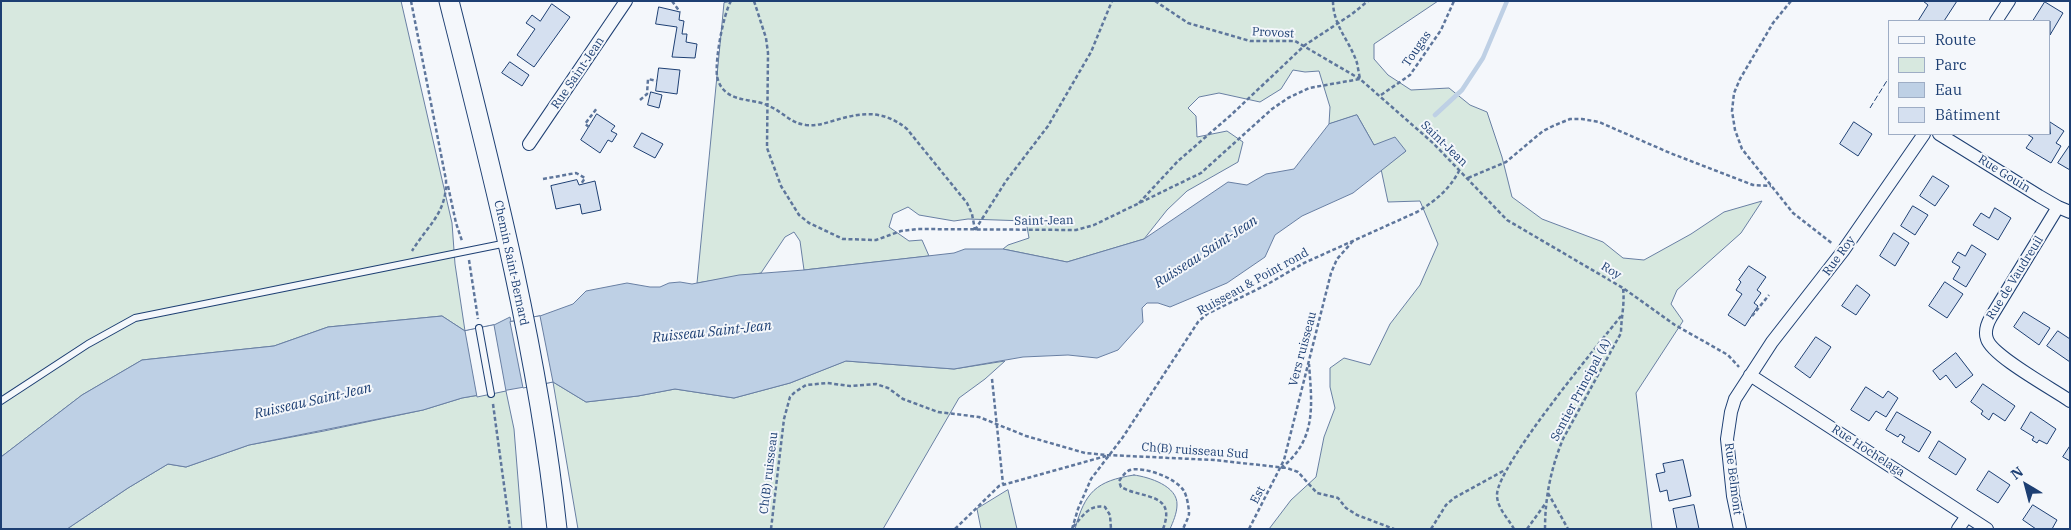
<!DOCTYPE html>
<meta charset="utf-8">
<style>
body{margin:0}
#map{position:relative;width:2071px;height:530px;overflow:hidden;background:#f4f7fb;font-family:"IBM Plex Serif",serif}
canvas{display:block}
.frame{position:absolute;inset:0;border:2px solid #1d3f73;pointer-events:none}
.legend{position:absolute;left:1888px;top:20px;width:162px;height:115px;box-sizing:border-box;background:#f4f7fb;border:1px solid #9eadc5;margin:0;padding:6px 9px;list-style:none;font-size:15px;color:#1d3f73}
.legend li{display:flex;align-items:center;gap:10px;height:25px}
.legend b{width:25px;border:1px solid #9eadc5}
.north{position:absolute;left:2001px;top:460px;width:50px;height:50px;-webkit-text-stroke:4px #f4f7fb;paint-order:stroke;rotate:323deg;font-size:14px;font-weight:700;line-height:20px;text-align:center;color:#1d3f73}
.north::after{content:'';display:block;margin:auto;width:18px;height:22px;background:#1d3f73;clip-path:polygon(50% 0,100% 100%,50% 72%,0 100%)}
</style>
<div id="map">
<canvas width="2071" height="530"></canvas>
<div class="frame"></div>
<ul class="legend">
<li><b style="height:6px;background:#f4f7fb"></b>Route</li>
<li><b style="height:14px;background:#d7e8df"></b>Parc</li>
<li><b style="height:14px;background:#bed0e5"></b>Eau</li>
<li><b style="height:14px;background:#d5e0f0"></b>Bâtiment</li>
</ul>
<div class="north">N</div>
</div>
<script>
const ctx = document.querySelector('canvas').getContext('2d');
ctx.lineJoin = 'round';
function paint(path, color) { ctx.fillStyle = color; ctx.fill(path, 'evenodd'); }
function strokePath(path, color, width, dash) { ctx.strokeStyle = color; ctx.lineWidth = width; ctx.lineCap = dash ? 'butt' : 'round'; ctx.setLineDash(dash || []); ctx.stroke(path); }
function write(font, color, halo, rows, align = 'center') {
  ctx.font = font + ' "IBM Plex Serif",serif'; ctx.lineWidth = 4; ctx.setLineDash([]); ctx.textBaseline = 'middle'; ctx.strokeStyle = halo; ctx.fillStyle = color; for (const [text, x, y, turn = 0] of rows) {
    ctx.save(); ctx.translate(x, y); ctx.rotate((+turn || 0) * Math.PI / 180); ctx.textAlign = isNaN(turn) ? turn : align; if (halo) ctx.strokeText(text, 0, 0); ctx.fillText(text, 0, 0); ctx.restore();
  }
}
const green = new Path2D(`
 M1 1H401L452 223 455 264 465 331 442 316 328 327 274 346 142 360 82 395 1 457Z
 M733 1H1438L1374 44V59L1388 75 1411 90 1449 88 1470 105 1487 112 1502 157 1512 197 1542 219 1603 242 1623 258 1644 260 1691 234 1724 212 1762 201 1741 233 1677 290 1671 304 1683 321 1636 393 1652 529H1269L1291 500 1316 477 1324 437 1335 408 1330 387V368L1344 358 1370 365 1390 324 1420 285 1438 244 1420 201 1388 202 1381 169 1406 151 1374 145 1357 115 1329 124 1330 107 1319 71 1305 72 1293 70 1281 89 1260 102 1219 93 1199 97 1188 108 1196 116 1197 137 1227 131 1243 142 1238 162 1187 191 1167 210 1144 239 1067 262 1003 249 1008 245 1029 238 1026 221 968 219 954 221 919 215 908 207 893 214 889 227 909 241 922 240 929 256 804 270 800 241 794 232 785 237 761 273 697 283 724 3Z
 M846 361 954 369 1005 361 985 379 959 398 883 529H578L553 382 586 402 638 396 675 389 734 398 790 383Z
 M506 391 514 429 522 529H67L128 488 168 464 186 467 249 445 324 431 423 410 462 398Z
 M1134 475C1149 477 1178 486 1177 505 1177 513 1173 522 1170 529H1075C1085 492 1096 481 1134 475Z
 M1008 490 1017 529H981L977 509Z`);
const water = new Path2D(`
 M1357 115 1374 145 1395 137 1406 151 1353 193 1302 216 1275 235 1265 257 1227 283 1170 307 1158 303H1147L1142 308 1143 322 1118 350 1097 358 1068 355 1023 357 954 369 846 361 790 383 734 398 675 389 638 396 586 402 553 382 462 398 423 410 249 445 186 467 168 464 128 488 67 529H1V457L82 395 142 360 274 346 328 327 442 316 465 331 494 325 510 317 511 322 540 316 573 304 586 291 627 283 650 287H660L669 283 680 282 692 284 739 275 804 270 954 253 965 249H1003L1067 262 1144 239 1228 182 1247 185 1266 174 1294 169 1329 124Z`);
const pier = new Path2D(`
 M540 316 553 382 523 388 510 322Z
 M494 325 506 391 477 397 465 331Z`);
const stream = new Path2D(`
 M1435 115 1462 90 1483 58 1507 1`);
const building = new Path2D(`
 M1957 1 1944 21H1918L1928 5 1923 1Z
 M2045 2 2063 13 2050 35V21H2033Z
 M552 4 570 17 534 67 517 55 535 29 526 23 532 15 540 21Z
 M659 7 680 12 679 20 684 21 682 34H687L686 42 697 44 695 58 672 57 677 27 656 24Z
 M510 62 529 75 522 86 502 73Z
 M659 68 680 70 677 94 656 91Z
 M651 92 662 95 659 108 648 105Z
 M597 114 615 126 611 131 617 134 612 142 608 140 600 153 581 140Z
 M1854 122 1872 134 1858 156 1840 144Z
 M2050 122 2064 131 2056 143 2061 146 2051 163 2026 148 2033 138 2027 134H2050Z
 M642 133 663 144 655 158 634 147Z
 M2070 145V170L2058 163Z
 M1933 176 1949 186 1935 206 1920 196Z
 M577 180 579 185 595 181 601 210 582 214 580 204 556 209 551 186Z
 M1913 206 1928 215 1915 235 1901 226Z
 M1995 208 2011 218 1998 240 1973 225 1981 213 1989 218Z
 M1894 233 1909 243 1895 266 1880 256Z
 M1972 245 1986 254 1966 287 1953 279 1960 267 1952 262 1958 252 1965 256Z
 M1749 266 1766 277 1757 290 1761 293 1754 303 1758 306 1745 326 1728 315 1742 294 1736 290 1741 282 1739 280Z
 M1945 282 1963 294 1947 318 1929 306Z
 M1857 285 1870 295 1856 315 1842 306Z
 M2024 312 2050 328 2039 345 2014 327Z
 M2058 331 2070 339V362L2047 346Z
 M1816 337 1831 347 1810 378 1795 367Z
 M1956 353 1973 375 1956 388 1946 375 1940 380 1933 371Z
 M1983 384 2015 406 2005 421 1993 413 1989 420 1981 414 1983 411 1971 402Z
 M1866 387 1883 398 1888 391 1898 398 1886 417 1876 411 1869 421 1851 410Z
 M1897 412 1931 432 1919 452 1902 442 1905 437 1900 434 1898 437 1886 430Z
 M2031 412 2056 429 2047 444 2039 440 2037 443 2032 440 2034 437 2021 429Z
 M1939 441 1966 459 1956 475 1929 458Z
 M2070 446V461L2063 457Z
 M1683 460 1691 496 1669 501 1667 490 1660 492 1656 474 1665 472 1663 464Z
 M1989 471 2010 485 1998 503 1977 490Z
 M1694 505 1699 529H1677L1673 509Z
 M2033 505 2057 520 2052 529H2036L2023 520Z`);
const path = new Path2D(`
 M411 1 446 180C447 213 428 225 412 251
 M672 1 680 12
 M731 1C723 15 715 60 717 76 718 82 721 88 726 92 738 102 756 99 769 106 783 112 790 123 806 125 817 126 826 123 836 120 863 112 884 110 907 129L967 203 972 214 975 230
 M754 1 766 38 768 53 767 148 781 186 799 215 809 223 843 239 876 240 901 231 917 229 1076 230 1094 225 1201 173 1272 109 1288 98 1309 88 1360 79 1433 143 1507 220 1623 288 1675 325 1728 355 1739 367
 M1155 1 1188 23 1250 41H1295L1360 79
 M1333 1C1333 26 1350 41 1357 63 1358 68 1359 74 1360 79
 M1791 1 1773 23 1740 79 1734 93 1732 111 1735 130 1742 149 1793 213 1833 244
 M1381 95 1410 75 1441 30 1454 1
 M640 100 647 94 648 79 657 81
 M589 127 585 124 597 108
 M1468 178 1506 162 1543 131 1553 126 1570 119H1582L1599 122 1670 153 1753 185 1771 186
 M543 179 576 173 585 178 581 184
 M448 186 456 223 462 241
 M1139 203 1178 161 1231 115 1305 45 1352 14 1368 1
 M975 230 1006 181 1048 126 1091 52 1112 1
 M469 260 478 319
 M1752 316 1769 295
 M992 379 1003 484
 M493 404 510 529
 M1281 468C1317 440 1312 405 1309 364
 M1548 493 1568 529
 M1073 527C1083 516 1089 504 1105 507L1110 515 1111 529
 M771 529 784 419 790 397 795 392 806 385 827 383 850 386 876 384 888 388 903 399 938 412 979 417 1026 436 1085 453 1107 455 1214 460 1287 468 1298 472 1317 493 1338 498 1346 508 1357 515 1394 529
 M955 529 999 486 1106 456
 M1072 529 1078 509 1091 479 1123 437 1198 322 1207 314 1266 285 1304 263 1417 212C1435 201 1449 190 1459 171
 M1163 529C1177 492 1142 499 1121 487L1119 481C1122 477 1125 472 1130 470 1144 466 1176 478 1184 491 1187 496 1189 508 1189 514 1188 519 1185 524 1183 529
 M1249 529 1284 460 1331 273 1337 259 1353 241
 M1431 529 1446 505 1454 498 1505 470
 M1514 529C1508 518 1497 508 1497 495 1497 466 1598 345 1621 316
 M1527 529 1545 504
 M1545 529C1545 497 1551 468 1563 439L1621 333C1621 318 1625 304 1623 288`);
const lane = new Path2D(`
 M479 328 491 394
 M1 401 88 344 135 318 507 243`);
const street = new Path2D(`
 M1996 21 2009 1
 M1939 134 2039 196 2058 207 2070 212
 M529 144 626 1
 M2058 207 1991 317C1987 324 1984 331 1987 339 1992 356 2053 389 2070 401
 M1750 375 1987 529
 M1740 529 1733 496 1727 439 1731 412 1735 399 1772 342 1843 251 1924 134
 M1958 529 1967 516`);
const secondary = new Path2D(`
 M449 1C493 175 538 350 557 529`);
const fence = new Path2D(`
 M1870 108 1888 79`);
const streetNames = [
 ["Provost",1273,33,3],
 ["Tougas",1417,49,-55],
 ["Rue Saint-Jean",578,73,-56],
 ["Saint-Jean",1444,144,44],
 ["Rue Gouin",2004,174,32],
 ["Saint-Jean",1044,221,-1],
 ["Rue Roy",1839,256,-54],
 ["Chemin Saint-Bernard",511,263,78],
 ["Roy",1611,271,31],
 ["Rue de Vaudreuil",2015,278,-58],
 ["Ruisseau & Point rond",1253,282,-29],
 ["Vers ruisseau",1303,349,-75],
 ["Sentier Principal (A)",1581,390,-62],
 ["Ch(B) ruisseau Sud",1195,451,4],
 ["Rue Hochelaga",1868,451,33],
 ["Ch(B) ruisseau",769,473,-83],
 ["Rue Belmont",1733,479,83],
 ["Est",1258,495,-63]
];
const waterNames = [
 ["Ruisseau Saint-Jean",1206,252,-33],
 ["Ruisseau Saint-Jean",712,332,-6],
 ["Ruisseau Saint-Jean",313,401,-13]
];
paint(green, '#d7e8df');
strokePath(green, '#687fa3', 1);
paint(water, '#bed0e5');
strokePath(water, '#687fa3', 1);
paint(pier, '#f4f7fb');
strokePath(pier, '#687fa3', 1);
strokePath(stream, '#bed0e5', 4.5);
paint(building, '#d5e0f0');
strokePath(building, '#1d3f73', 1);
strokePath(lane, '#1d3f73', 8);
strokePath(street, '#1d3f73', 14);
strokePath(secondary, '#1d3f73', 21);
strokePath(path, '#5e769c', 2.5, [4, 2.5]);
strokePath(lane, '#f4f7fb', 6);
strokePath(street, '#f4f7fb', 12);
strokePath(secondary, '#f4f7fb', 19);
strokePath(fence, '#1d3f73', 1, [6, 2.5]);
write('12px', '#1d3f73', '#f4f7fb', streetNames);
write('italic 14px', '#1d3f73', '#f4f7fb', waterNames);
</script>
